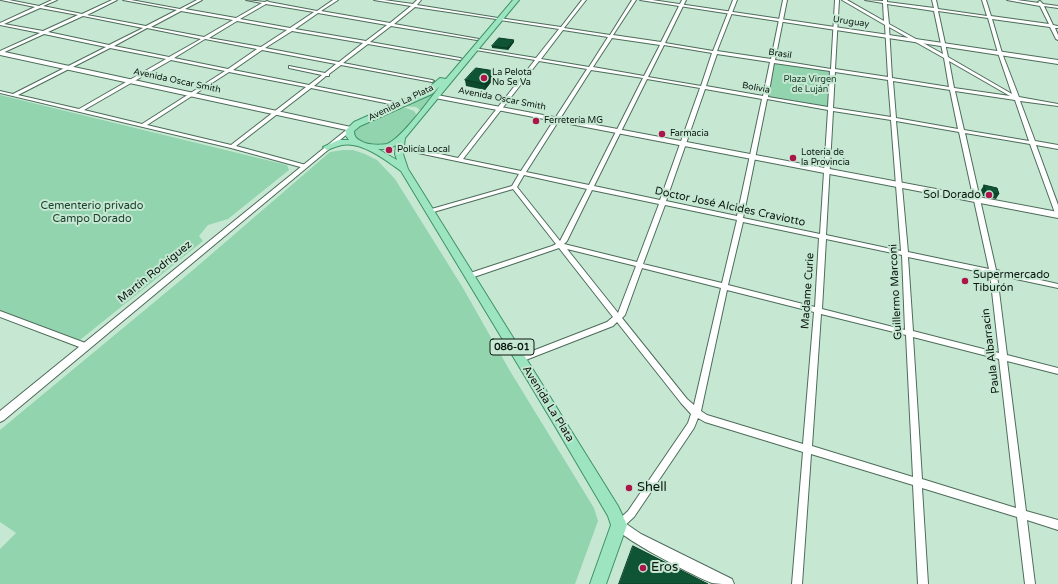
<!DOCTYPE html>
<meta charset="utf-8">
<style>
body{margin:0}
canvas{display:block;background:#c6e8d3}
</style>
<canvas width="1058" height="584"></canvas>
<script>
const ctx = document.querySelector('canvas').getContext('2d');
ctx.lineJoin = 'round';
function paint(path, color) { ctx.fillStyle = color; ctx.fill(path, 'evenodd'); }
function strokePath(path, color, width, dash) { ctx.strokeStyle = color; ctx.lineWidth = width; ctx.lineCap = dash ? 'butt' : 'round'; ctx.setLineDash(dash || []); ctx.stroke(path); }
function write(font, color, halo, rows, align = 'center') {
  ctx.font = font + ' "Varela Round",sans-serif'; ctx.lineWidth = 4; ctx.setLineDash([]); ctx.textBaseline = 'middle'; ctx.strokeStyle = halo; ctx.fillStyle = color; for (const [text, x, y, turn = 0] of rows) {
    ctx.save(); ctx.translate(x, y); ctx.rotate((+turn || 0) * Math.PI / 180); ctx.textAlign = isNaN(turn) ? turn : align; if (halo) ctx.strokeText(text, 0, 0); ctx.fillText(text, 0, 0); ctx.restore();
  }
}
const green = new Path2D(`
 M513 0 421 111 416 107 402 106 431 93 441 86Z
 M773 61 832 70 829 108 764 97Z
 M0 95 287 165 289 170 228 219 208 225 199 236 203 241 80 340 0 310Z
 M406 108 414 111 416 114 415 118C402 133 389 152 367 144 361 141 358 140 354 135L355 131 359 127 395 110Z
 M343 150H353L365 154 377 160 395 179 463 288 510 371 594 508 598 521 575 584H0V549L16 533 0 522V430L193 270 330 152Z`);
const minor = new Path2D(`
 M1 0H9L39 6 52 0H57L43 6 82 14 112 0H117L87 15 146 26 177 10 123 0H131L180 9 197 0H202L185 9 236 18 262 3 246 0 265 2 267 1 269 2 317 11 333 0H338L321 11 390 23 411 6 374 0H384L413 4 417 0H421L417 5 498 18 496 19 415 7 394 24 479 39 477 40 391 26 370 42 460 58 462 59 460 60 368 44 343 63 432 80 434 81 432 82 341 65 329 74V76H326L314 86 394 102 399 106V108H395L390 104 311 88 236 146 306 165V167L304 168 231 148 0 93V91L13 94 106 47 44 34 0 54V51L40 33 0 25V23L35 7ZM266 4 314 12 290 28 240 19ZM40 8 78 15 43 31 4 24ZM181 11 233 20 204 37 151 27ZM318 13 387 25 366 41 295 29ZM83 16 143 28 109 45 48 32ZM237 21 287 30 261 47 209 38ZM147 28 201 39 169 57 114 46ZM292 31 363 43 339 62 265 48ZM205 39 257 49 228 69 174 58ZM110 48 166 59 79 109 18 95ZM262 50 336 64 325 73 289 66V68L322 75 309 85 233 70ZM171 60 225 71 142 124 84 110ZM229 72 306 87 231 145 147 125Z
 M582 0H586L564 28 610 35 632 0H636L613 35 661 42 682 0H686L665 43 713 51 733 0H737L717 51 771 59 783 0H787L775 60 831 69 835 0H839L835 69 888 77 885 25 842 0H847L884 21 883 3 865 0 883 1V0H887V2L934 8 932 0H936L938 9 987 16 982 0H986L991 16 1049 24 1040 6 1007 0H1017L1039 3 1038 2 1040 1 1043 4 1058 6V8L1044 6 1053 25 1058 26V28H1055L1058 35V40L1056 39 1050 27 992 19 1002 53 1019 97 1058 104V106L1020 101 1035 141 1058 145V149L1036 145 1058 205V215L1055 213 1030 144 965 133 996 270 1058 284V288L997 275 1007 355 1058 368V374L1007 361 1026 511 1058 520V530L1027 520 1035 584H1025L1017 517 922 488 928 584H918L913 485 811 454 802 584H792L803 452 705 422 698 418 694 428 634 517 622 528 619 530 616 528 614 525 616 522 628 511 688 423 691 414 681 403 617 322 613 326 523 361 520 362 517 361 516 359 517 357 607 322 613 317 559 248 471 278H467L466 276 467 274 552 246 556 244 513 189 430 213 427 211 428 210 512 186 519 174 399 149 396 147 399 145 458 158 535 60 476 50H474V48L536 58 559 29 500 20H499V18L561 27ZM887 4 934 11 943 54 889 24ZM938 11 988 18 998 53 1012 94 948 57ZM889 27 944 58 949 87 892 78ZM563 30 608 37 589 67 541 59ZM612 38 660 45 644 76 593 67ZM664 45 712 53 701 86 648 77ZM717 54 770 62 763 96 706 86ZM539 61 587 69 521 171 463 159ZM949 61 1010 96 954 88ZM774 63 830 71 828 107 768 97ZM591 70 643 78 589 185 526 172ZM835 72 888 80 891 117 833 108ZM647 79 700 88 660 200 594 186ZM893 81 950 90 958 129 896 118ZM705 89 762 99 737 216 666 201ZM955 91 1015 100 1029 141 964 130ZM767 99 828 110 820 234 743 218ZM833 111 891 120 901 251 826 235ZM896 121 959 132 989 269 908 252ZM524 175 587 189 560 241 517 187ZM592 190 659 204 637 262 564 244 567 241ZM665 205 737 220 722 283 643 264ZM743 222 819 238 815 307 728 285ZM826 239 902 255 905 330 822 309ZM567 249 636 266 618 313ZM908 257 990 274 999 353 913 331ZM642 268 721 288 694 405 687 399 622 318 625 315ZM727 290 814 312 803 444 707 415 701 411ZM821 314 906 335 913 477 812 446ZM913 337 999 359 1016 508 922 479Z
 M0 311 88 344 89 346 88 348H82L0 317Z`);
const tertiary = new Path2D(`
 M640 0H652L1058 60V64Z
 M350 127 353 129 352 130 4 420 0 422V411Z
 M619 519 641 534 732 579 734 584C727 584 718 584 712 583 696 577 618 537 613 525L615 521Z`);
const secondary = new Path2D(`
 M0 51 351 127 355 129 351 131 0 55Z
 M437 95 1058 212V218L435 98V96Z`);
const primary = new Path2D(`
 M513 0H519L405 138 403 154 408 169 618 506 627 525 606 584H590L611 525 608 516 552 421 401 171C386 160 361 141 342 145 337 146 332 148 327 150L323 147 339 140H349L346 136V130L354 122 426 90 440 78 446 79ZM440 86C430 99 401 139 387 144 382 145 370 145 365 143 359 140 354 139 354 131L360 126 432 94ZM396 145 395 154 397 160 378 149H389Z`);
const wall = new Path2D(`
 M514 42 508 50 492 48V46Z
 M495 71V77L485 90 466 86 465 80Z
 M984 185 999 194 996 199 983 196 981 190Z`);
const shadedWall = new Path2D(`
 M514 40V42L508 50 507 48Z
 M495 71V77L485 90V84Z`);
const building = new Path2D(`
 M499 38 514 40 507 48 492 46Z
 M476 68 495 71 485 84 465 80Z
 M984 185 997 188 999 194 986 192Z
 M633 546 708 584H619Z`);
const markers = [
 [484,78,4,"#aa164a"],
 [536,121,4,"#aa164a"],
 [662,134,4,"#aa164a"],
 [389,150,4,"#aa164a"],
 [793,158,4,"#aa164a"],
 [989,195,4,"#aa164a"],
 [965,281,4,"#aa164a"],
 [629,488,4,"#aa164a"],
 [643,568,4,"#aa164a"]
];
const farStreetnames = [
 ["Uruguay",851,22,8],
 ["Brasil",780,54,9],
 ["Avenida Oscar Smith",177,81,12],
 ["Bolivia",756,88,10],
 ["Avenida Oscar Smith",502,99,11],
 ["Avenida La Plata",401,103,-26]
];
const farPoinames = [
 ["La Pelota",492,73],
 ["No Se Va",492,83],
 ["Ferretería MG",544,121],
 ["Farmacia",670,134],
 ["Policía Local",397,150],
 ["Loteria de",801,153],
 ["la Provincia",801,163]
];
const farParknames = [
 ["Plaza Virgen",810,80],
 ["de Luján",810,90]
];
const shields = [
 [512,347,44]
];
const shieldNames = [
 ["086-01",512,347]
];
const poiNames = [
 ["Sol Dorado",981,195],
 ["Supermercado",973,275,"left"],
 ["Tiburón",973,288,"left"]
];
const parkNames = [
 ["Cementerio privado",92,206],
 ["Campo Dorado",92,219]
];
const streetNames = [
 ["Doctor José Alcides Craviotto",730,207,12],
 ["Martín Rodríguez",155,272,-39],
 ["Madame Curie",808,291,-86],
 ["Guillermo Marconi",896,292,-93],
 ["Paula Albarracín",991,351,-97],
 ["Avenida La Plata",548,404,58]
];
const nearPoinames = [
 ["Shell",637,488],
 ["Eros",651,568]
];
paint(green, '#91d4ad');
strokePath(minor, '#4d6c5a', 2);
strokePath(tertiary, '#4d6c5a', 2);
strokePath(secondary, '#4d6c5a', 2);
strokePath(primary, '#3f9267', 2);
paint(minor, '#fff');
paint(tertiary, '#fff');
paint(secondary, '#fff');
paint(primary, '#9de5c0');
paint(wall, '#0d492e');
paint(shadedWall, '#0a3c25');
paint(building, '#0f5535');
strokePath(building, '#0a3c25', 1);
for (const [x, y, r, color] of markers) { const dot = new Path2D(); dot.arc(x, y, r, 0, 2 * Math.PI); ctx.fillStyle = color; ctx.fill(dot); strokePath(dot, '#c6e8d3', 1.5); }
write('9px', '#0a160f', '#c6e8d3', farStreetnames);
write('9px', '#0a160f', '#c6e8d3', farPoinames, 'left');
write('9px', '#1b402c', '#c6e8d3', farParknames);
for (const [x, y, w] of shields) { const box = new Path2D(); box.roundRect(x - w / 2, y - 8, w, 16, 3); ctx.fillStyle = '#c6e8d3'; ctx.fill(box); strokePath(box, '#0a160f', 1); }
write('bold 10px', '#0a160f', null, shieldNames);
write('11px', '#0a160f', '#c6e8d3', poiNames, 'right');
write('11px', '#1b402c', '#c6e8d3', parkNames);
write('11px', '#0a160f', '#c6e8d3', streetNames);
write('13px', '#0a160f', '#c6e8d3', nearPoinames, 'left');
</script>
